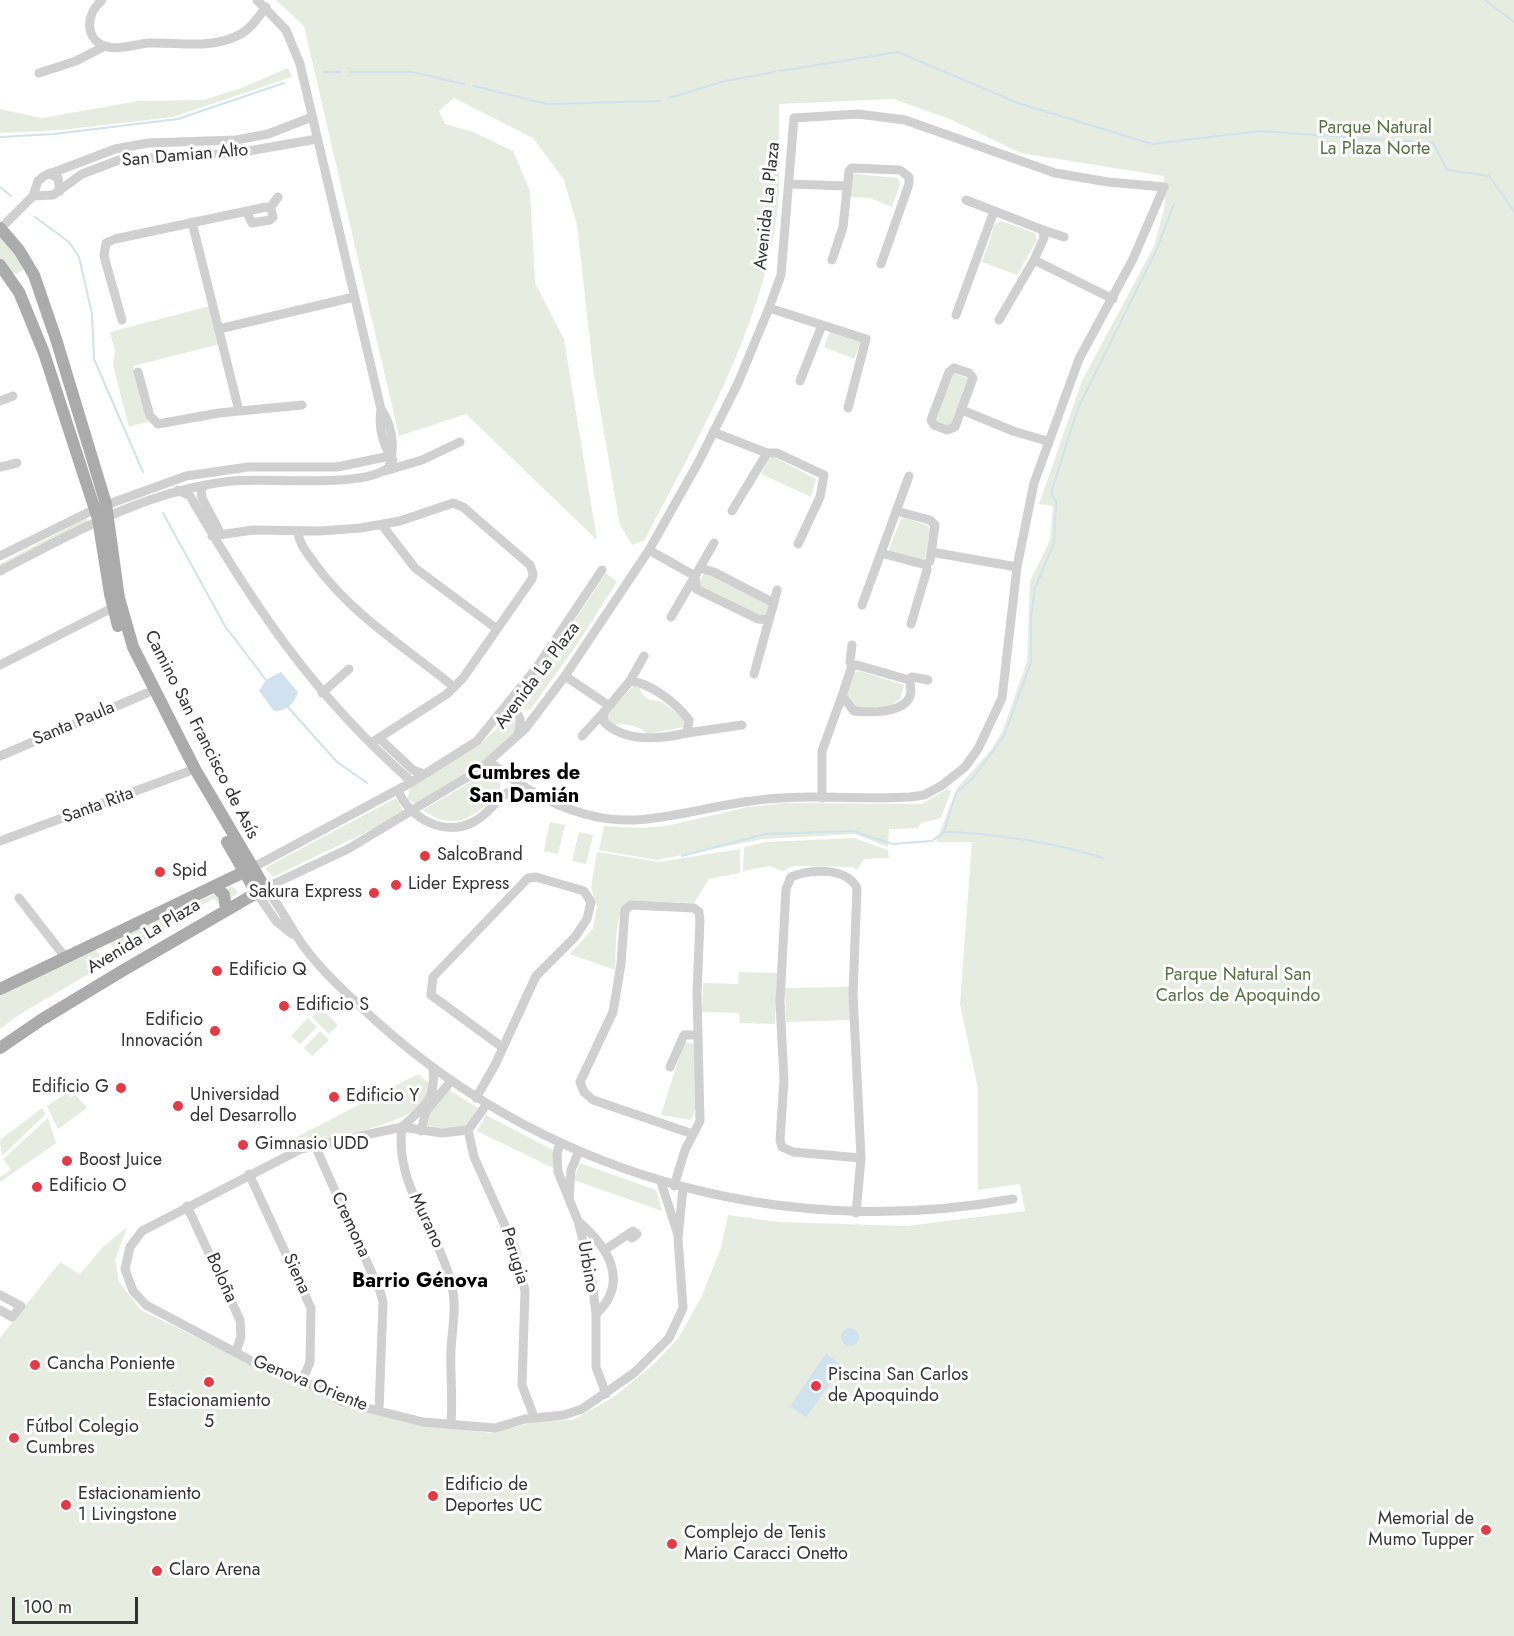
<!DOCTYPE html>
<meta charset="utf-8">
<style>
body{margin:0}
#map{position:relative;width:1514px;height:1636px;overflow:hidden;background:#fff;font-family:Jost,sans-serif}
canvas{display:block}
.scale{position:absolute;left:12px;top:1597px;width:126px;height:27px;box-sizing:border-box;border:3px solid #333;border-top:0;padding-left:8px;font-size:18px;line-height:21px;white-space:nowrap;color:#333;-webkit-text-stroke:4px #fff;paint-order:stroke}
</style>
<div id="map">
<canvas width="1514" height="1636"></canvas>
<div class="scale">100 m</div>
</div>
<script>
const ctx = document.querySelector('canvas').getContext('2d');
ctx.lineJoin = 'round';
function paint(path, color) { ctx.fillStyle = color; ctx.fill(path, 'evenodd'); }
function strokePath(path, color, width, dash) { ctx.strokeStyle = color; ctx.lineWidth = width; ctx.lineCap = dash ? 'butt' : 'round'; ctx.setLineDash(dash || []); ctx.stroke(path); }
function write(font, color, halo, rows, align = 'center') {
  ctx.font = font + ' Jost,sans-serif'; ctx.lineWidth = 6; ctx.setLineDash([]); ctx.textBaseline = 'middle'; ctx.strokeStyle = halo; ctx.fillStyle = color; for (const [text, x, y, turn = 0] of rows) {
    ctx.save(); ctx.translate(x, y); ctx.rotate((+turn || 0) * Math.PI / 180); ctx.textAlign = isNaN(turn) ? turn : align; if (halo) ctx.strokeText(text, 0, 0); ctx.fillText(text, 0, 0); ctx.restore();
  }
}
const green = new Path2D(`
 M276 0H1514V1636H0V1338L60 1262 80 1274 102 1248 127 1227 115 1260 119 1282 141 1310 234 1356 290 1376 340 1403 426 1426 451 1427 490 1433 539 1421 573 1420 612 1398 653 1365 679 1337 701 1298 721 1248 728 1215 778 1222 907 1226 1025 1211 1020 1184 978 1190V1089L960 1004 972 842H936L957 788 991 750 1003 730 1027 661 1030 581 1050 540 1053 506 1039 504 1082 381 1154 246 1165 206 1164 176 1021 153 950 119 893 99 779 104C778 142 782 184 776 222 758 336 697 440 644 541L632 545 620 525 593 368 577 225 564 180 533 138 454 98 439 111 445 124 473 132 513 151 530 191 535 283 564 339 597 540 466 414 399 436 304 26Z
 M288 68 292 77 173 117 61 130 0 133V109L42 118 138 101 203 100 239 89Z
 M856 174 898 178 900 184 892 207 870 198 850 197V176Z
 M1001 221 1035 233 1037 240 1017 275 982 262 995 224Z
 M0 234 10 244 24 268 17 274 11 272 0 260Z
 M210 306 220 344 133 366 147 422 129 427 113 365 115 351 110 332Z
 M830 331 861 342 854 359 824 347Z
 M952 372 969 379 951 427 934 420Z
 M774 457 816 479 811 497 761 474 768 459Z
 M86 518 88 522 0 567V564Z
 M905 518 928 526 930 530 925 560 921 562 893 554 889 549 901 519Z
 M705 571 770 603 765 618 697 585Z
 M606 573 617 582 576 646 530 710 512 708 554 651Z
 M860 671 904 685 900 699 890 707H853L846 698 852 673Z
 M633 686 640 688 642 694 650 700 660 701 684 718V727L647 734C640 726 624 722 614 725L608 721 610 711Z
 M510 716 516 718 517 730 484 761 416 804 407 799 410 788 480 744Z
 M489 771 500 779V791C479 815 454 834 423 810Z
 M947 789 951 791 941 818 921 823 918 828 889 829 888 847 855 834 763 839 657 860 599 850 604 826 640 828 666 826 748 807 785 803 922 804Z
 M396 798 404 812C362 836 317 855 273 877L265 868Z
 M550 822 565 825 558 854 544 851Z
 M579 832 593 835 586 864 572 861Z
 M854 838 888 850 889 858 864 859 857 870 853 867 793 866 783 871 769 866 743 871 744 847 766 842Z
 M740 849V873L709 879 694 903 631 901C612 911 617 951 615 970L570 954 593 928 597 907 591 888 597 852 659 862Z
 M232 886 239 893 219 905 214 898 120 956 109 942Z
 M95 949 106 964 20 1014 0 1029V995L75 956Z
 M739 972 777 973 775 1024 740 1023 739 1013 702 1012 703 983 738 984Z
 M850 987 851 1020 786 1022 785 988Z
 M321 1008 338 1025 329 1034 312 1017Z
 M308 1018 317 1027 300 1044 291 1036Z
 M320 1031 329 1040 312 1056 304 1048Z
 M684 1042 694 1044 696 1108 691 1120 661 1115Z
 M418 1074 431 1085C430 1088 429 1094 427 1098 409 1126 329 1138 298 1144L295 1138Z
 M449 1090 478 1108 465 1126 445 1129 426 1125 429 1111Z
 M67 1093 71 1098 75 1094 87 1108 58 1129 47 1106Z
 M42 1108 46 1114 2 1156 0 1140Z
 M486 1115 553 1150V1168L477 1131Z
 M48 1118 56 1143 0 1182V1177L11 1170 3 1159Z
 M580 1163 656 1190 662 1211 574 1180Z`);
const water = new Path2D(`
 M281 672 298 692C295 704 286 711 274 711L259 691 266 680Z
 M841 1337a9 9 0 1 1 18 0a9 9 0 1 1-18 0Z
 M826 1354 843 1366 806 1417 790 1406Z`);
const stream = new Path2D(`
 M1485 0 1514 22
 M780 71 898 52 1018 103 1152 144 1260 131 1433 143 1447 170 1489 176 1514 211
 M323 72H341
 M351 72H412L464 84
 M474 86 547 104 661 101
 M669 98 725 81 775 72
 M0 137 54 134 178 119 284 83
 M0 187 11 196
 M35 217 69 242 79 257 92 314 94 359 143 472
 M163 513 225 626 266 680
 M287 706 337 762 367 783
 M944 832C993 833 1056 843 1103 858
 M682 856 765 834 853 831 892 844 932 841 944 832 956 793 973 778 1004 736 1031 662V616L1035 588 1054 543 1056 502 1051 493 1078 408 1156 251 1174 204`);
const minor = new Path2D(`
 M102 0C86 14 83 40 108 47 121 50 136 44 149 43 181 42 211 50 241 34 252 28 258 17 266 7
 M39 73 76 61 105 46
 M49 173 58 178 60 191
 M790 184 846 186
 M33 196 53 195 82 174 119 160 237 153 317 139
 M966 200 1043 230 1044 238 1034 260 1113 299
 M270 208 278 197
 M192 222 239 411
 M1 228 33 196 38 181 44 176 115 149 148 143 236 140 268 134 312 117
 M1043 230 1064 237
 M832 260 843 227 849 171 852 168 900 170 909 177V184L881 264
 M769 308 866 339 848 408
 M956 315 994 211
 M122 320 104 256 106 243 115 239 266 207 271 209 273 217 270 220 252 223 247 213
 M999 320 1034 260
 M219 329 354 297
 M954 368 969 373 973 378 955 427 947 430 934 425 931 420 949 372Z
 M138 372 150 416 158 424 219 413 302 405
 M800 381 822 325
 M0 401 13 396
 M381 409C378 428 382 444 393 460
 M962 410 1013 431 1047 441
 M713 432 767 453H777L824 475 820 497 798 544
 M0 467 17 463
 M385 471 422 460 460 442
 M205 485 201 490 202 498 221 534
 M178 490 190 496C254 607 315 697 412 782
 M732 511 767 453
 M382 525 415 568 497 629
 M298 532C299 544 308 554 315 564 353 616 405 647 454 687
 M212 536 253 530 320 531 361 528 400 521 453 503 463 507 530 565 533 573 532 579 463 678 447 694 371 743
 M649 550 695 576 671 617
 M931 552 1017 567
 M881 553 926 565 930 561 935 525 930 520 896 511
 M0 556 95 509 186 476 248 467H337L390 456
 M700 568 714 572 774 603 769 620 758 619 696 589 695 576 714 543
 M0 571C75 532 147 490 232 481 266 477 366 489 389 467 395 447 393 427 381 409L300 64 286 30 257 0
 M774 603 777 590
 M862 605 909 476
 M911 624 927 570 926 565
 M852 645 850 662 852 666 842 696 854 711C874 713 921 714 909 680
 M0 665 118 605
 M852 666 857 665 909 680 912 677 928 680
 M754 674 769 620
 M565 676 608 705
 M630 681C651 683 676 703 689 720L687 733C660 739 626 743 604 722V712Z
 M630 681 644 656
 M322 693 349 669
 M502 713C521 710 523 718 518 734
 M687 733 742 725
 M582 736 604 712
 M379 738 413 770 424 774
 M0 756 147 693
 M490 762C529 795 581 822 634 820 673 818 712 806 751 801 803 793 857 800 910 797L924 795 941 786 965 767 978 749 1002 698 1017 567 1034 483 1079 359 1133 259 1164 187 1108 182 1055 173 905 120 858 114 794 118 781 275 769 308 738 383 698 463 649 550 565 676 525 729 479 770 348 849 265 888C279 904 288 923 300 941 316 965 340 987 361 1007 535 1173 778 1242 1013 1199
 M398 790C409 819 446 838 475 821 487 815 493 804 503 796 508 791 518 789 525 787
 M822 798V751L842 696
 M0 841 195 769
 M252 868 412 782 477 741 537 667 602 570
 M256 892 276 921 292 934
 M19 898 65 957
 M670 1067 684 1035H697
 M433 1068C436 1102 424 1106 402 1127 394 1186 439 1231 452 1286 457 1308 452 1328 451 1350 450 1374 453 1399 451 1423
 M476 1098 495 1065 536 976 575 937 587 919 591 902 584 891 536 877 528 878 433 977 431 995 502 1047
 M487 1104 468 1130 474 1157 515 1248 525 1291 522 1385 534 1417
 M468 1130 442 1133 402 1127 301 1149 142 1231 130 1247 125 1269 133 1291 146 1305 263 1367 291 1374 343 1402 423 1422 495 1428 525 1419 564 1415 582 1409 634 1373 669 1338 683 1308 678 1238 683 1188
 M421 1131 426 1111 451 1081
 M560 1142 557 1154 558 1172 578 1221 591 1272 596 1314V1367L606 1394
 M315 1146 380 1291 383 1302 379 1411
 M249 1174 311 1308 310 1362 303 1379
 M661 1182 678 1235
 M674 1186 685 1150 700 1121 697 993 700 920 699 912 694 908 631 905 625 910 621 964 613 1012 580 1082 584 1092 593 1100 693 1134
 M569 1199 571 1170 579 1151
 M187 1206 240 1320 241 1337 236 1352
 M856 1213 861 1158 853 994 857 888C846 867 811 869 791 877L786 889 780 1002 784 1080 780 1140 782 1147 793 1152 861 1158
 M578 1221C607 1246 631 1281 596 1314
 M606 1249 633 1231 637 1234 632 1238 629 1236
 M0 1295 21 1306 12 1317 0 1310`);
const major = new Path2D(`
 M0 228 19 250 34 275 56 339 106 504 119 598 133 647 195 769 265 888 122 971 41 1020 0 1048
 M0 265 19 292 44 353 98 519 110 594 118 626
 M227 842 256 892
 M215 886 224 895 226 909
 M0 989 250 869`);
const markers = [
 [425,856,6,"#e63946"],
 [160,872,6,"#e63946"],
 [396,885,6,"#e63946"],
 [374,893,6,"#e63946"],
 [217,971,6,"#e63946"],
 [284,1006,6,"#e63946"],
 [215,1031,6,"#e63946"],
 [121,1088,6,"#e63946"],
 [334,1097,6,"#e63946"],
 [178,1106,6,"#e63946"],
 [243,1145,6,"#e63946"],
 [67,1161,6,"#e63946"],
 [37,1187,6,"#e63946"],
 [35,1365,6,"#e63946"],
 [209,1382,6,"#e63946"],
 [816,1386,6,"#e63946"],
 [14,1438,6,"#e63946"],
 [433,1496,6,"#e63946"],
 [66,1505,6,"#e63946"],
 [1486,1530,6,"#e63946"],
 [672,1544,6,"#e63946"],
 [157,1571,6,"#e63946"]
];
const parkNames = [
 ["Parque Natural",1375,129],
 ["La Plaza Norte",1375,150],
 ["Parque Natural San",1238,976],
 ["Carlos de Apoquindo",1238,997]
];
const streetNames = [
 ["San Damian Alto",185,156,-5],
 ["Avenida La Plaza",768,206,-84],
 ["Avenida La Plaza",538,676,-53],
 ["Santa Paula",74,724,-23],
 ["Camino San Francisco de Asís",201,735,63],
 ["Santa Rita",98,806,-20],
 ["Avenida La Plaza",144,937,-31],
 ["Murano",426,1221,65],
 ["Cremona",350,1225,65],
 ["Perugia",514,1256,73],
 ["Urbino",587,1267,80],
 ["Siena",296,1274,65],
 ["Boloña",221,1278,66],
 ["Genova Oriente",310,1384,22]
];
const poiNames = [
 ["SalcoBrand",437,856],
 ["Spid",172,872],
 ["Lider Express",408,885],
 ["Sakura Express",362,893,"right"],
 ["Edificio Q",229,971],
 ["Edificio S",296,1006],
 ["Edificio",203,1021,"right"],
 ["Innovación",203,1042,"right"],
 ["Edificio G",109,1088,"right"],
 ["Universidad",190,1096],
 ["del Desarrollo",190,1117],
 ["Edificio Y",346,1097],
 ["Gimnasio UDD",255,1145],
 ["Boost Juice",79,1161],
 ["Edificio O",49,1187],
 ["Cancha Poniente",47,1365],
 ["Piscina San Carlos",828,1376],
 ["de Apoquindo",828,1397],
 ["Estacionamiento",209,1402,"center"],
 ["5",209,1423,"center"],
 ["Fútbol Colegio",26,1428],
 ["Cumbres",26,1449],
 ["Edificio de",445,1486],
 ["Deportes UC",445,1507],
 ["Estacionamiento",78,1495],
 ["1 Livingstone",78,1516],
 ["Memorial de",1474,1520,"right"],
 ["Mumo Tupper",1474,1541,"right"],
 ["Complejo de Tenis",684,1534],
 ["Mario Caracci Onetto",684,1555],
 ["Claro Arena",169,1571]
];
const neighbourhoodNames = [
 ["Cumbres de",524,774],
 ["San Damián",524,797],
 ["Barrio Génova",420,1282]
];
paint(green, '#e6ecdf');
paint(water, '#cfe2ee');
strokePath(stream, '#cfe2ee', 2);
strokePath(minor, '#d0d0d0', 9);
strokePath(major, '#ababab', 12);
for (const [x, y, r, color] of markers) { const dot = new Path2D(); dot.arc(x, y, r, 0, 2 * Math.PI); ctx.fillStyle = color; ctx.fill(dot); strokePath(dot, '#fff', 2); }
write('18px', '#56703f', '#fff', parkNames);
write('18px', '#333', '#fff', streetNames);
write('18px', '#333', '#fff', poiNames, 'left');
write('bold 20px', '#000', '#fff', neighbourhoodNames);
</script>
